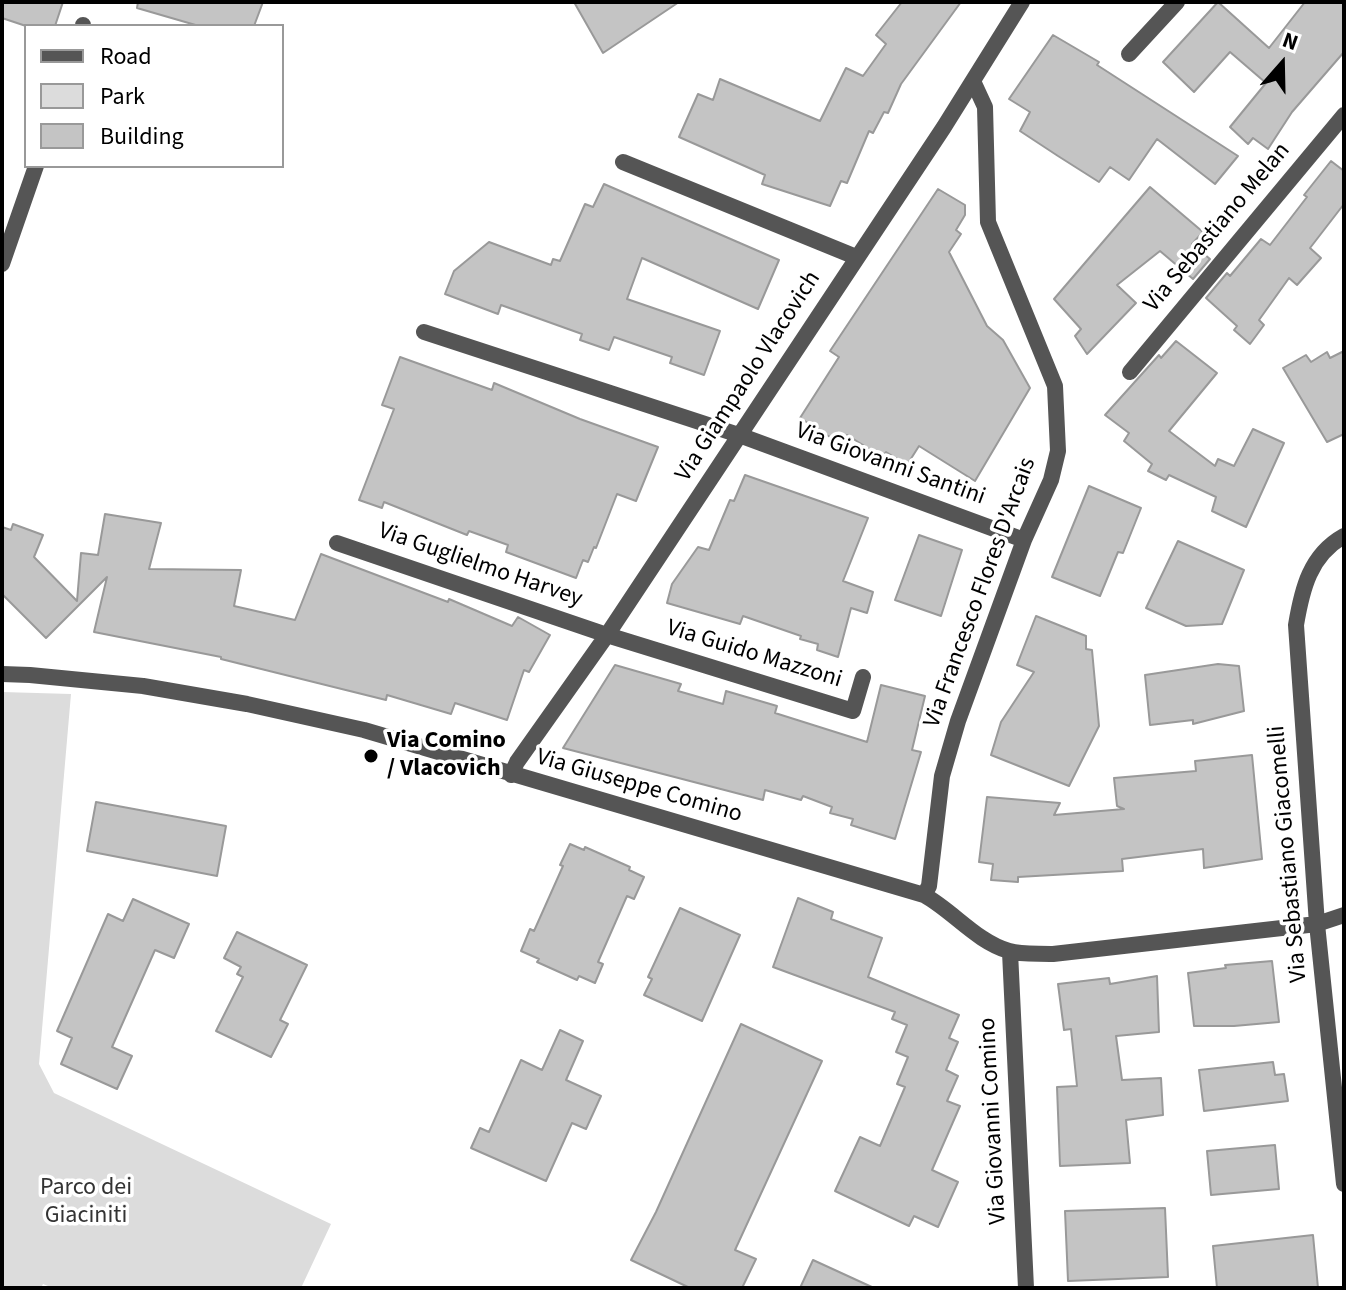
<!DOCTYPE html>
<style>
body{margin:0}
#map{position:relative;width:1346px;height:1290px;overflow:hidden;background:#fff;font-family:"Source Sans 3",sans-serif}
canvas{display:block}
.frame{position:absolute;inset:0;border:4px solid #000;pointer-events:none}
.legend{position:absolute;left:24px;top:24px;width:260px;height:144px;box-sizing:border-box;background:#fff;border:2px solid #999;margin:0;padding:10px 14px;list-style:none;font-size:24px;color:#000}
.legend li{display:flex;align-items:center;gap:16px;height:40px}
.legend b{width:40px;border:2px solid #999}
.north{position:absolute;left:1242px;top:24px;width:80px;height:80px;-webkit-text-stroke:6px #fff;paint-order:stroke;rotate:20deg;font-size:22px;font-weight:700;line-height:32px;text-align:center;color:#000}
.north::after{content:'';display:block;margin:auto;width:28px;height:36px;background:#000;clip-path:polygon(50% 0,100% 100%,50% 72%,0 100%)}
</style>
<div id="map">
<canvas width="1346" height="1290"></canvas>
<div class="frame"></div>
<ul class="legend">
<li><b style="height:10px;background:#555"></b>Road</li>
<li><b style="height:22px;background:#dcdcdc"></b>Park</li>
<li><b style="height:22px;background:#c4c4c4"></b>Building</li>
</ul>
<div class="north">N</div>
</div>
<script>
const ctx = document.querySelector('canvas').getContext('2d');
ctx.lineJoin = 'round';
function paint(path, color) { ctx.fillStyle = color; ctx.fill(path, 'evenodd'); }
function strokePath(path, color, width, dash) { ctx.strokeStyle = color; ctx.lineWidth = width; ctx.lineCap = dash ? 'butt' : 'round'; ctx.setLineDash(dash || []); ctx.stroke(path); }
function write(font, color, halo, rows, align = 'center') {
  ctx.font = font + ' "Source Sans 3",sans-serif'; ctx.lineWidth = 7; ctx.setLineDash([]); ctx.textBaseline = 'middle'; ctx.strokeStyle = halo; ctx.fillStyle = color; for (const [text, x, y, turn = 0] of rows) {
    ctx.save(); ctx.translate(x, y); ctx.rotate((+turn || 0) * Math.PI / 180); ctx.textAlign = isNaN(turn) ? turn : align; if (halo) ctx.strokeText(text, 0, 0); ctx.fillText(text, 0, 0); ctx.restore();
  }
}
const green = new Path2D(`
 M2 692 71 694 39 1064 54 1093 331 1224 301 1288H53L43 1284 41 1288H2Z`);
const building = new Path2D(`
 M2 2H63L55 26H26L2 18Z
 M138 2H263L254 26H199L137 8Z
 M574 2H679L603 53Z
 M902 2H961L901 84 888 113 884 112 873 133 869 131 847 183 841 181 830 206 762 184 765 175 679 137 698 94 713 100 720 79 820 121 846 68 863 76 886 44 876 35Z
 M1218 2 1269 48 1305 2H1344V52L1292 112 1268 149 1253 138 1248 144 1230 127 1266 83 1230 52 1194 92 1163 62Z
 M1053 35 1099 62 1097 65 1238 156 1215 184 1157 139 1129 180 1110 167 1099 182 1058 156 1020 131 1030 112 1009 99Z
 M1331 161 1344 171V204L1310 248 1321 258 1297 285 1289 278 1259 320 1264 325 1250 344 1234 330 1237 326 1206 298 1227 273 1230 276 1261 239 1270 245 1307 197 1304 195Z
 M604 184 779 260 758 309 642 258 627 299 720 331 704 375 670 363 672 357 614 337 609 350 580 340 582 334 501 305 498 314 445 294 454 271 489 242 551 265 553 259 560 261 585 204 593 207Z
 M1150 187 1203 232 1192 244 1210 259 1193 279 1160 251 1117 285 1136 303 1087 354 1075 336 1081 329 1054 299Z
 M938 189 965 205V215L956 230 961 234 949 252 987 326 1003 340 1030 388 975 481 919 446 907 465 886 452 882 457 847 435 841 444 800 418 839 357 830 351Z
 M1176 341 1217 373 1169 431 1215 466 1218 459 1234 466 1253 429 1284 443 1246 527 1212 511 1216 497 1169 475 1166 480 1148 471 1152 464 1124 441 1129 433 1105 415 1159 355 1161 358Z
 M1344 351V434L1327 442 1283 368 1306 355 1311 362 1327 352 1330 358Z
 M400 357 492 390 494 383 580 419 658 447 636 501 617 494 596 548 594 547 588 562 583 560 576 578 506 552 508 545 469 531 467 535 384 502 382 508 359 500 394 409 382 405Z
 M745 475 868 518 843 581 873 592 867 613 851 608 838 657 817 650 818 644 800 639 801 636 743 616 740 624 667 603 672 584 698 547 709 550 730 500 734 501Z
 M1089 486 1141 508 1123 553 1118 552 1100 596 1052 577Z
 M105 514 161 523 149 569 241 570 234 606 295 620 321 554 448 602 449 599 512 626 518 617 550 635 529 672 524 670 507 720 455 703 451 714 387 695 386 700 221 659V657L94 632 107 577 46 638 2 594V527L11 530 13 524 43 535 34 557 77 601 81 553 98 555Z
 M919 535 962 550 941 616 895 600Z
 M1178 541 1244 570 1222 624 1186 626 1146 608Z
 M1036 616 1086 636V649L1092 650 1099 726 1069 786 991 755 1001 722 1034 672 1017 665Z
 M1218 664 1239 666 1244 711 1193 724V720L1150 725 1145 675Z
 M615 665 681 684 678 691 723 704 726 691 777 706 775 713 867 742 881 685 925 696 912 750 921 752 895 839 851 825 853 819 830 813 832 807 803 796 801 800 765 790 763 800 563 748Z
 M1252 755 1262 859 1204 868 1203 849 1122 859 1123 871 1018 877V882L991 880 993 864 979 862 987 797 1060 803 1054 815 1124 809 1117 806 1114 778 1196 771 1195 761Z
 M96 802 226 826 217 876 87 851Z
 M570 844 584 850 585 847 630 867 629 870 644 877 634 899 627 896 598 962 603 964 595 983 579 976 577 980 537 962 539 959 521 951 530 929 534 931 563 866 560 865Z
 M798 898 833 912 831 919 882 938 868 977 959 1015 949 1038 958 1042 946 1070 958 1076 947 1101 960 1106 932 1170 958 1182 938 1227 914 1216 909 1226 835 1191 860 1137 880 1146 905 1087 897 1084 908 1057 896 1052 907 1025 892 1019 895 1012 773 967Z
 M133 899 189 924 174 958 155 950 112 1047 132 1056 117 1089 61 1064 72 1038 57 1031 108 914 123 921Z
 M680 908 740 935 702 1021 644 995 652 979 648 977Z
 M237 932 307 965 280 1020 288 1024 271 1057 216 1031 243 977 237 974 241 967 224 958Z
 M1272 961 1279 1022 1234 1026H1194L1188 973 1226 968 1225 965Z
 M1157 976 1159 1032 1116 1036 1122 1080 1161 1078 1163 1115 1126 1120 1130 1163 1060 1166 1057 1087 1077 1086 1071 1029 1064 1030 1058 984 1109 978 1110 984Z
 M741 1024 822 1061 735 1250 756 1259 742 1288H690L631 1260 656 1212Z
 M560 1030 583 1041 566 1080 601 1096 586 1129 572 1123 546 1181 471 1148 480 1128 489 1132 521 1060 542 1070Z
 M1273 1062 1275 1075 1284 1074 1288 1101 1204 1111 1199 1070Z
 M1275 1145 1279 1189 1211 1195 1207 1151Z
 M1165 1208 1168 1277 1068 1281 1065 1211Z
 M1313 1235 1318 1288H1217L1213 1246Z
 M813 1260 874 1288H800Z`);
const street = new Path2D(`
 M83 26V25
 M1129 54 1177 2
 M623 162 856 257
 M2 264 36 166
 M424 332 739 435 1024 540
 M1130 372 1344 115
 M1344 536C1310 555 1302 589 1296 625L1317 924 1344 1184
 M337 543 607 635 853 711 863 677
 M2 674 30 675 143 686 247 704 364 730 924 895C953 911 977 942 1009 951 1022 955 1040 953 1053 954L1317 924 1344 915
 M511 775 517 762 607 635 944 127 1022 2
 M924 895 929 886 942 776 958 721 1024 540 1051 480 1058 451 1055 386 988 222 985 107 973 81
 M1010 952 1026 1288`);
const markers = [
 [371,756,8,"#000"]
];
const streetNames = [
 ["Via Sebastiano Melan",1218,228,-50],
 ["Via Giampaolo Vlacovich",749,377,-57],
 ["Via Giovanni Santini",890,465,20],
 ["Via Guglielmo Harvey",480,566,19],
 ["Via Francesco Flores D'Arcais",981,593,-70],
 ["Via Guido Mazzoni",754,655,17],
 ["Via Giuseppe Comino",639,787,16],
 ["Via Sebastiano Giacomelli",1289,854,-95],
 ["Via Giovanni Comino",994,1121,-93]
];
const poiNames = [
 ["Via Comino",387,742],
 ["/ Vlacovich",387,770]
];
const parkNames = [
 ["Parco dei",86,1189],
 ["Giaciniti",86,1217]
];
paint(green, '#dcdcdc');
paint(building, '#c4c4c4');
strokePath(building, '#999', 2);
strokePath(street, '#555', 16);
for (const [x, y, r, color] of markers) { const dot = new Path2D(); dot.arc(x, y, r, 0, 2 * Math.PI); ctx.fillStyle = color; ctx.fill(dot); strokePath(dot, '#fff', 3); }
write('24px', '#000', '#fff', streetNames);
write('bold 24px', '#000', '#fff', poiNames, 'left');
write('24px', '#333', '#fff', parkNames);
</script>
